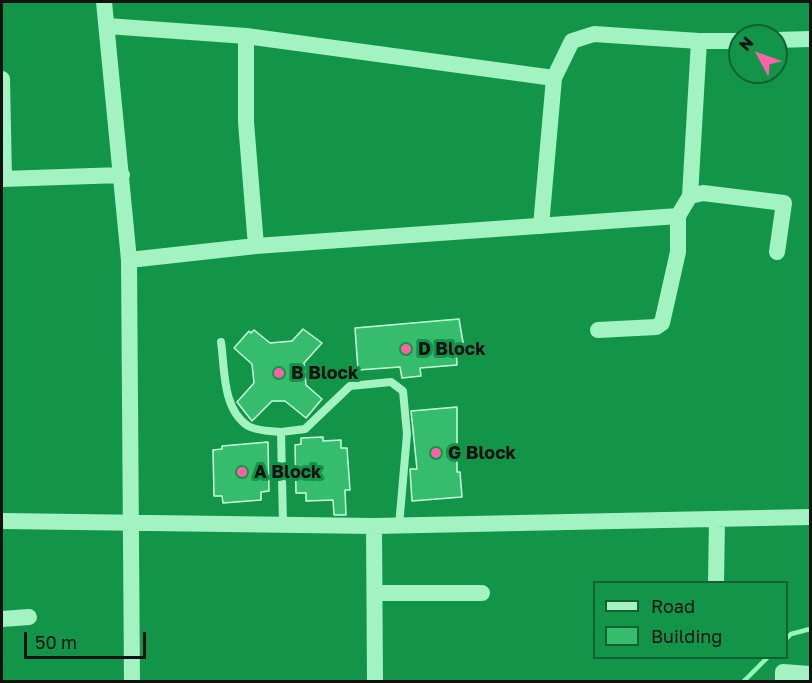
<!DOCTYPE html>
<style>
body{margin:0}
#map{position:relative;width:812px;height:683px;overflow:hidden;background:#139549;font-family:"Golos Text",sans-serif}
canvas{display:block}
.frame{position:absolute;inset:0;border:3px solid #111;pointer-events:none}
.legend{position:absolute;left:593px;top:581px;width:195px;height:78px;box-sizing:border-box;background:#139549;border:2px solid #126033;margin:0;padding:8px 10px;list-style:none;font-size:18px;color:#111}
.legend li{display:flex;align-items:center;gap:12px;height:30px}
.legend b{width:30px;border:2px solid #126033}
.north{position:absolute;left:728px;top:24px;width:60px;height:60px;box-sizing:border-box;background:#139549;border:2px solid #126033;border-radius:50%;rotate:311deg;font-size:16px;font-weight:700;line-height:24px;text-align:center;color:#111}
.north::after{content:'';display:block;margin:auto;width:21px;height:27px;background:#ff63a7;clip-path:polygon(50% 0,100% 100%,50% 72%,0 100%)}
.scale{position:absolute;left:24px;top:632px;width:122px;height:27px;box-sizing:border-box;border:3px solid #111;border-top:0;padding-left:8px;font-size:18px;line-height:21px;white-space:nowrap;color:#111;-webkit-text-stroke:4px #139549;paint-order:stroke}
</style>
<div id="map">
<canvas width="812" height="683"></canvas>
<div class="frame"></div>
<ul class="legend">
<li><b style="height:8px;background:#a2f2c2"></b>Road</li>
<li><b style="height:16px;background:#36bc6d"></b>Building</li>
</ul>
<div class="north">N</div>
<div class="scale">50 m</div>
</div>
<script>
const ctx = document.querySelector('canvas').getContext('2d');
ctx.lineJoin = 'round';
function strokePath(path, color, width, dash) { ctx.strokeStyle = color; ctx.lineWidth = width; ctx.lineCap = dash ? 'butt' : 'round'; ctx.setLineDash(dash || []); ctx.stroke(path); }
function paint(path, color) { ctx.fillStyle = color; ctx.fill(path, 'evenodd'); }
function write(font, color, halo, rows, align = 'center') {
  ctx.font = font + ' "Golos Text",sans-serif'; ctx.lineWidth = 6; ctx.setLineDash([]); ctx.textBaseline = 'middle'; ctx.strokeStyle = halo; ctx.fillStyle = color; for (const [text, x, y, turn = 0] of rows) {
    ctx.save(); ctx.translate(x, y); ctx.rotate((+turn || 0) * Math.PI / 180); ctx.textAlign = isNaN(turn) ? turn : align; if (halo) ctx.strokeText(text, 0, 0); ctx.fillText(text, 0, 0); ctx.restore();
  }
}
const stream = new Path2D(`
 M786 639 791 634 810 629
 M743 682 767 658`);
const building = new Path2D(`
 M459 319 464 348H456L457 365 420 368 421 376 402 378 400 367 358 370 355 328Z
 M303 329 322 343 304 363 306 385 322 399 306 418 285 401H272L252 421 237 402 254 383 252 364 234 348 249 331 251 333 254 330 270 343 292 341Z
 M457 407V472H460L462 497 412 501 410 469H417L411 411Z
 M323 437V441L341 440V448H347L350 490H345L346 515H334L333 500 306 501V493H296L295 445 301 444V438Z
 M268 442 269 491 261 492V500L223 503 222 496H214L213 450 222 449V446Z`);
const lane = new Path2D(`
 M221 342C225 369 222 409 248 426 256 431 271 431 281 432L283 524
 M281 432 305 429 350 386 391 382 403 391 407 434 399 526`);
const street = new Path2D(`
 M104 2 129 260
 M107 26 246 36 554 78
 M246 36V122L256 246
 M776 40 810 39
 M2 79 4 179
 M2 179 122 175
 M690 196 699 41
 M541 226 554 78 572 41 594 34 699 41H740
 M598 330 656 327 662 323 678 252V216
 M2 521 374 526 810 517
 M374 526 375 682
 M716 582 717 519
 M376 593H482
 M2 619 29 617
 M132 682 129 260 256 246 678 216 690 196 703 193 784 203 777 252
 M783 682V672L810 674`);
const markers = [
 [406,349,6,"#ff63a7"],
 [279,373,6,"#ff63a7"],
 [436,453,6,"#ff63a7"],
 [242,472,6,"#ff63a7"]
];
const poiNames = [
 ["D Block",418,349],
 ["B Block",291,373],
 ["G Block",448,453],
 ["A Block",254,472]
];
strokePath(stream, '#94f6ba', 4.5);
paint(building, '#36bc6d');
strokePath(building, '#c9fdde', 1.5);
strokePath(lane, '#a2f2c2', 8);
strokePath(street, '#a2f2c2', 16);
for (const [x, y, r, color] of markers) { const dot = new Path2D(); dot.arc(x, y, r, 0, 2 * Math.PI); ctx.fillStyle = color; ctx.fill(dot); strokePath(dot, '#139549', 2); }
write('bold 18px', '#111', '#139549', poiNames, 'left');
</script>
